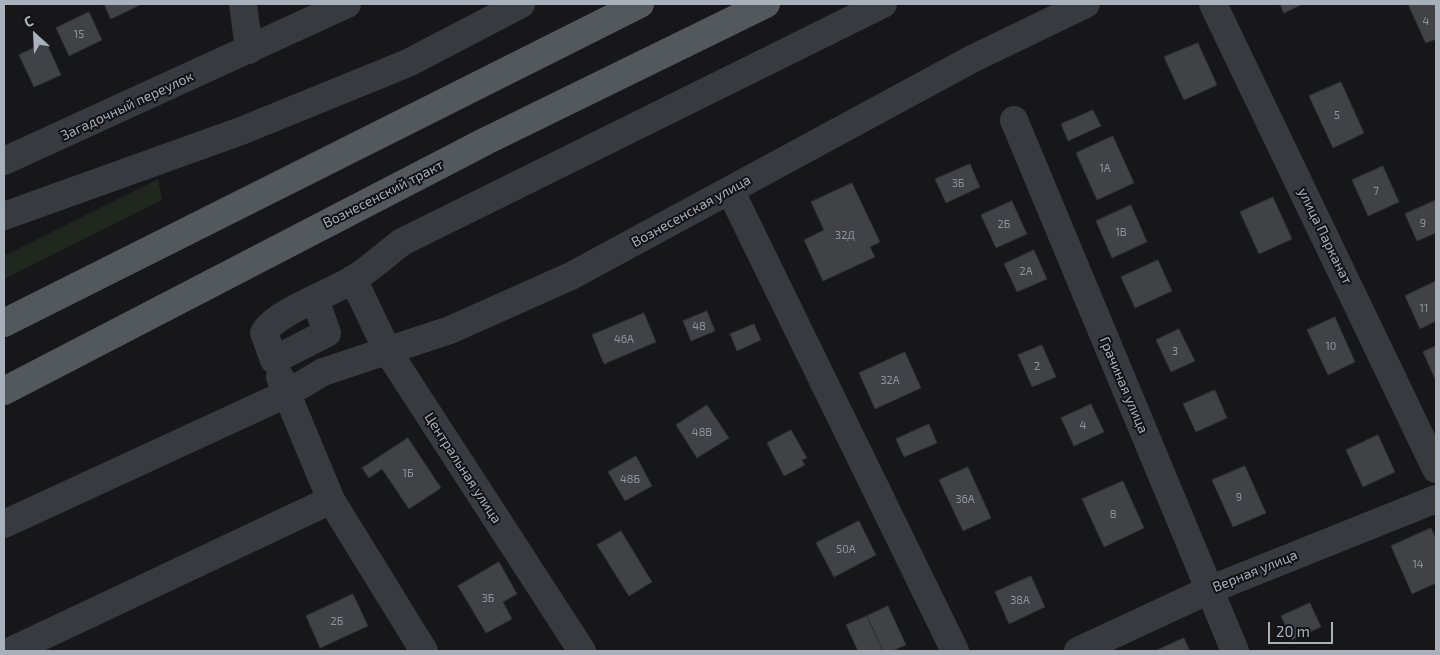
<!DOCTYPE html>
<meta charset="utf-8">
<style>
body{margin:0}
#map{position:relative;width:1440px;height:655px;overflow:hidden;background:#171719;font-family:"Exo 2",sans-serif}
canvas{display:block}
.frame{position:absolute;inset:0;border:5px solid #a8b1ba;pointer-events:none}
.north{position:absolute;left:10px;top:10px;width:50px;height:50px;-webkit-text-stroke:4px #121214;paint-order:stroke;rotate:335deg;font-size:14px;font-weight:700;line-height:20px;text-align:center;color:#a8b1ba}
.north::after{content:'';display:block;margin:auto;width:18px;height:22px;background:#a8b1ba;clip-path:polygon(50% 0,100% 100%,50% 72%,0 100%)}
.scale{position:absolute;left:1268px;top:622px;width:65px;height:22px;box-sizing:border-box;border:2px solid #a8b1ba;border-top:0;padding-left:6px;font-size:15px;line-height:18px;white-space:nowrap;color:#a8b1ba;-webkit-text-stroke:4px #121214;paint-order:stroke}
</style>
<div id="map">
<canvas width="1440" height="655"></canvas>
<div class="frame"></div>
<div class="north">С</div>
<div class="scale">20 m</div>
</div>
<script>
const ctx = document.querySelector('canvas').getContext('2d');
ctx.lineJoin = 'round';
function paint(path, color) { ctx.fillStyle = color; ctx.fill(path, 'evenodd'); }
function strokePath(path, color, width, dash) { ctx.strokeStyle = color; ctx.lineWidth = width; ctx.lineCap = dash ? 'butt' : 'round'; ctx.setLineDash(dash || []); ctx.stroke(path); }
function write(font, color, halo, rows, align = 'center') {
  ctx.font = font + ' "Exo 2",sans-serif'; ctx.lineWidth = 4; ctx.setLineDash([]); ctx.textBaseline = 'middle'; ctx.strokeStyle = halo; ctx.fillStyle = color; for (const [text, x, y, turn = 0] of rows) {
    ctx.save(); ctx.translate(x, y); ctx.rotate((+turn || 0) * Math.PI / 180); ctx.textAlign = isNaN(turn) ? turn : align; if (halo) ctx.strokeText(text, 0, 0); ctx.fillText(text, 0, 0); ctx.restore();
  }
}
const green = new Path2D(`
 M158 179 162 200 4 279V256Z`);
const building = new Path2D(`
 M104 4H142L111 19Z
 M1280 4H1303L1284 13Z
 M1408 4H1436V39L1426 43Z
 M89 12 102 40 69 56 56 28Z
 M46 42 61 75 34 87 19 55Z
 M1198 43 1217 85 1184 100 1164 57Z
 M1341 82 1364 133 1333 148 1309 96Z
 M1093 110 1101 126 1068 141 1061 124Z
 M1113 136 1134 183 1097 200 1076 153Z
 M970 164 980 187 946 203 935 179Z
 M1383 166 1399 202 1368 216 1352 180Z
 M852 183 880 242 870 247 875 257 823 281 804 240 824 230 811 202Z
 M1273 197 1292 239 1259 254 1240 212Z
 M1436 200V233L1417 241 1405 214Z
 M1012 201 1027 234 996 248 981 215Z
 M1131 205 1147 242 1112 258 1096 221Z
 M1034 250 1047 279 1017 292 1004 264Z
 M1158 260 1172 291 1135 308 1121 277Z
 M1436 281V321L1420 329 1405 296Z
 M707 311 715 331 691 341 683 321Z
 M644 313 656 342 604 364 592 335Z
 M1335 317 1355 362 1328 375 1307 330Z
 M754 324 761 340 737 351 730 334Z
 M1179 329 1195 361 1171 372 1156 340Z
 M1042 345 1056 377 1032 387 1018 355Z
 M1436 346V381L1423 352Z
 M905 352 921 388 875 409 859 373Z
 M1215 390 1227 418 1196 432 1183 404Z
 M1091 404 1104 432 1074 446 1061 418Z
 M707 405 729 438 697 458 676 425Z
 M929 424 937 443 904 457 896 439Z
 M791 430 807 458 802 460 805 465 784 476 767 443Z
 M1378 435 1395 472 1363 487 1346 450Z
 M408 438 441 488 409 509 382 469 369 478 362 468Z
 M636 456 652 486 625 501 608 472Z
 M1245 466 1266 513 1233 527 1212 480Z
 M968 467 991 518 963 531 939 480Z
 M1123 481 1144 528 1104 547 1082 499Z
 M859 521 876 555 834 577 816 543Z
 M1431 528 1436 539V583L1412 594 1391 546Z
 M621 531 652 582 629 596 597 545Z
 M499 562 517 594 503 602 512 619 486 633 458 586Z
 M1031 576 1045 607 1009 624 995 592Z
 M353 594 368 626 320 648 306 616Z
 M1310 603 1321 627 1292 640 1281 616Z
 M888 606 906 645 892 651H883L867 616Z
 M867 616 883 651H858L846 625Z
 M1184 638 1190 651H1155Z`);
const minor = new Path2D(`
 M243 4 249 50
 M1213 4 1436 469
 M1014 120 1235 651
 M4 161 347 4
 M730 190 955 651
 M4 216 241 131 408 63 521 4
 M353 279 387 350 582 651
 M315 299 327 333 274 360 264 333C274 313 331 293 352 280 370 269 386 254 402 242L883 4
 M280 377 331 500 424 651
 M4 524 286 394 323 372 450 330 571 276 972 59 1086 4
 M11 651 331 500
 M1078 651 1209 590 1436 499`);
const major = new Path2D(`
 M4 323 640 4
 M4 391 486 141 766 4`);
const numberNames = [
 ["4",1426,21],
 ["15",79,34],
 ["5",1337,115],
 ["1А",1105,168],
 ["3Б",958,183],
 ["7",1376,191],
 ["9",1423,223],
 ["2Б",1004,224],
 ["1В",1121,232],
 ["32Д",845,235],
 ["2А",1026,271],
 ["11",1424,308],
 ["48",699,326],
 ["46А",624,339],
 ["10",1331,346],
 ["3",1175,351],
 ["2",1037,366],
 ["32А",890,380],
 ["4",1083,425],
 ["48В",702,432],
 ["1Б",408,473],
 ["48Б",630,479],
 ["9",1239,497],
 ["36А",965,499],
 ["8",1113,514],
 ["50А",846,549],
 ["14",1418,564],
 ["3Б",488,598],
 ["38А",1020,600],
 ["2Б",337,621]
];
const streetNames = [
 ["Загадочный переулок",127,106,-25],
 ["Вознесенский тракт",383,194,-27],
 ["Вознесенская улица",691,211,-29],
 ["улица Парканат",1325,236,64],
 ["Грачиная улица",1124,385,67],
 ["Центральная улица",463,468,57],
 ["Верная улица",1255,571,-22]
];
paint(green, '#1f271e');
paint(building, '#414246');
strokePath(building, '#303135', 1);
strokePath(minor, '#373a3e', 28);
strokePath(major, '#53585d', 28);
write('11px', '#8e959d', null, numberNames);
write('14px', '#a8b1ba', '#121214', streetNames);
</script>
